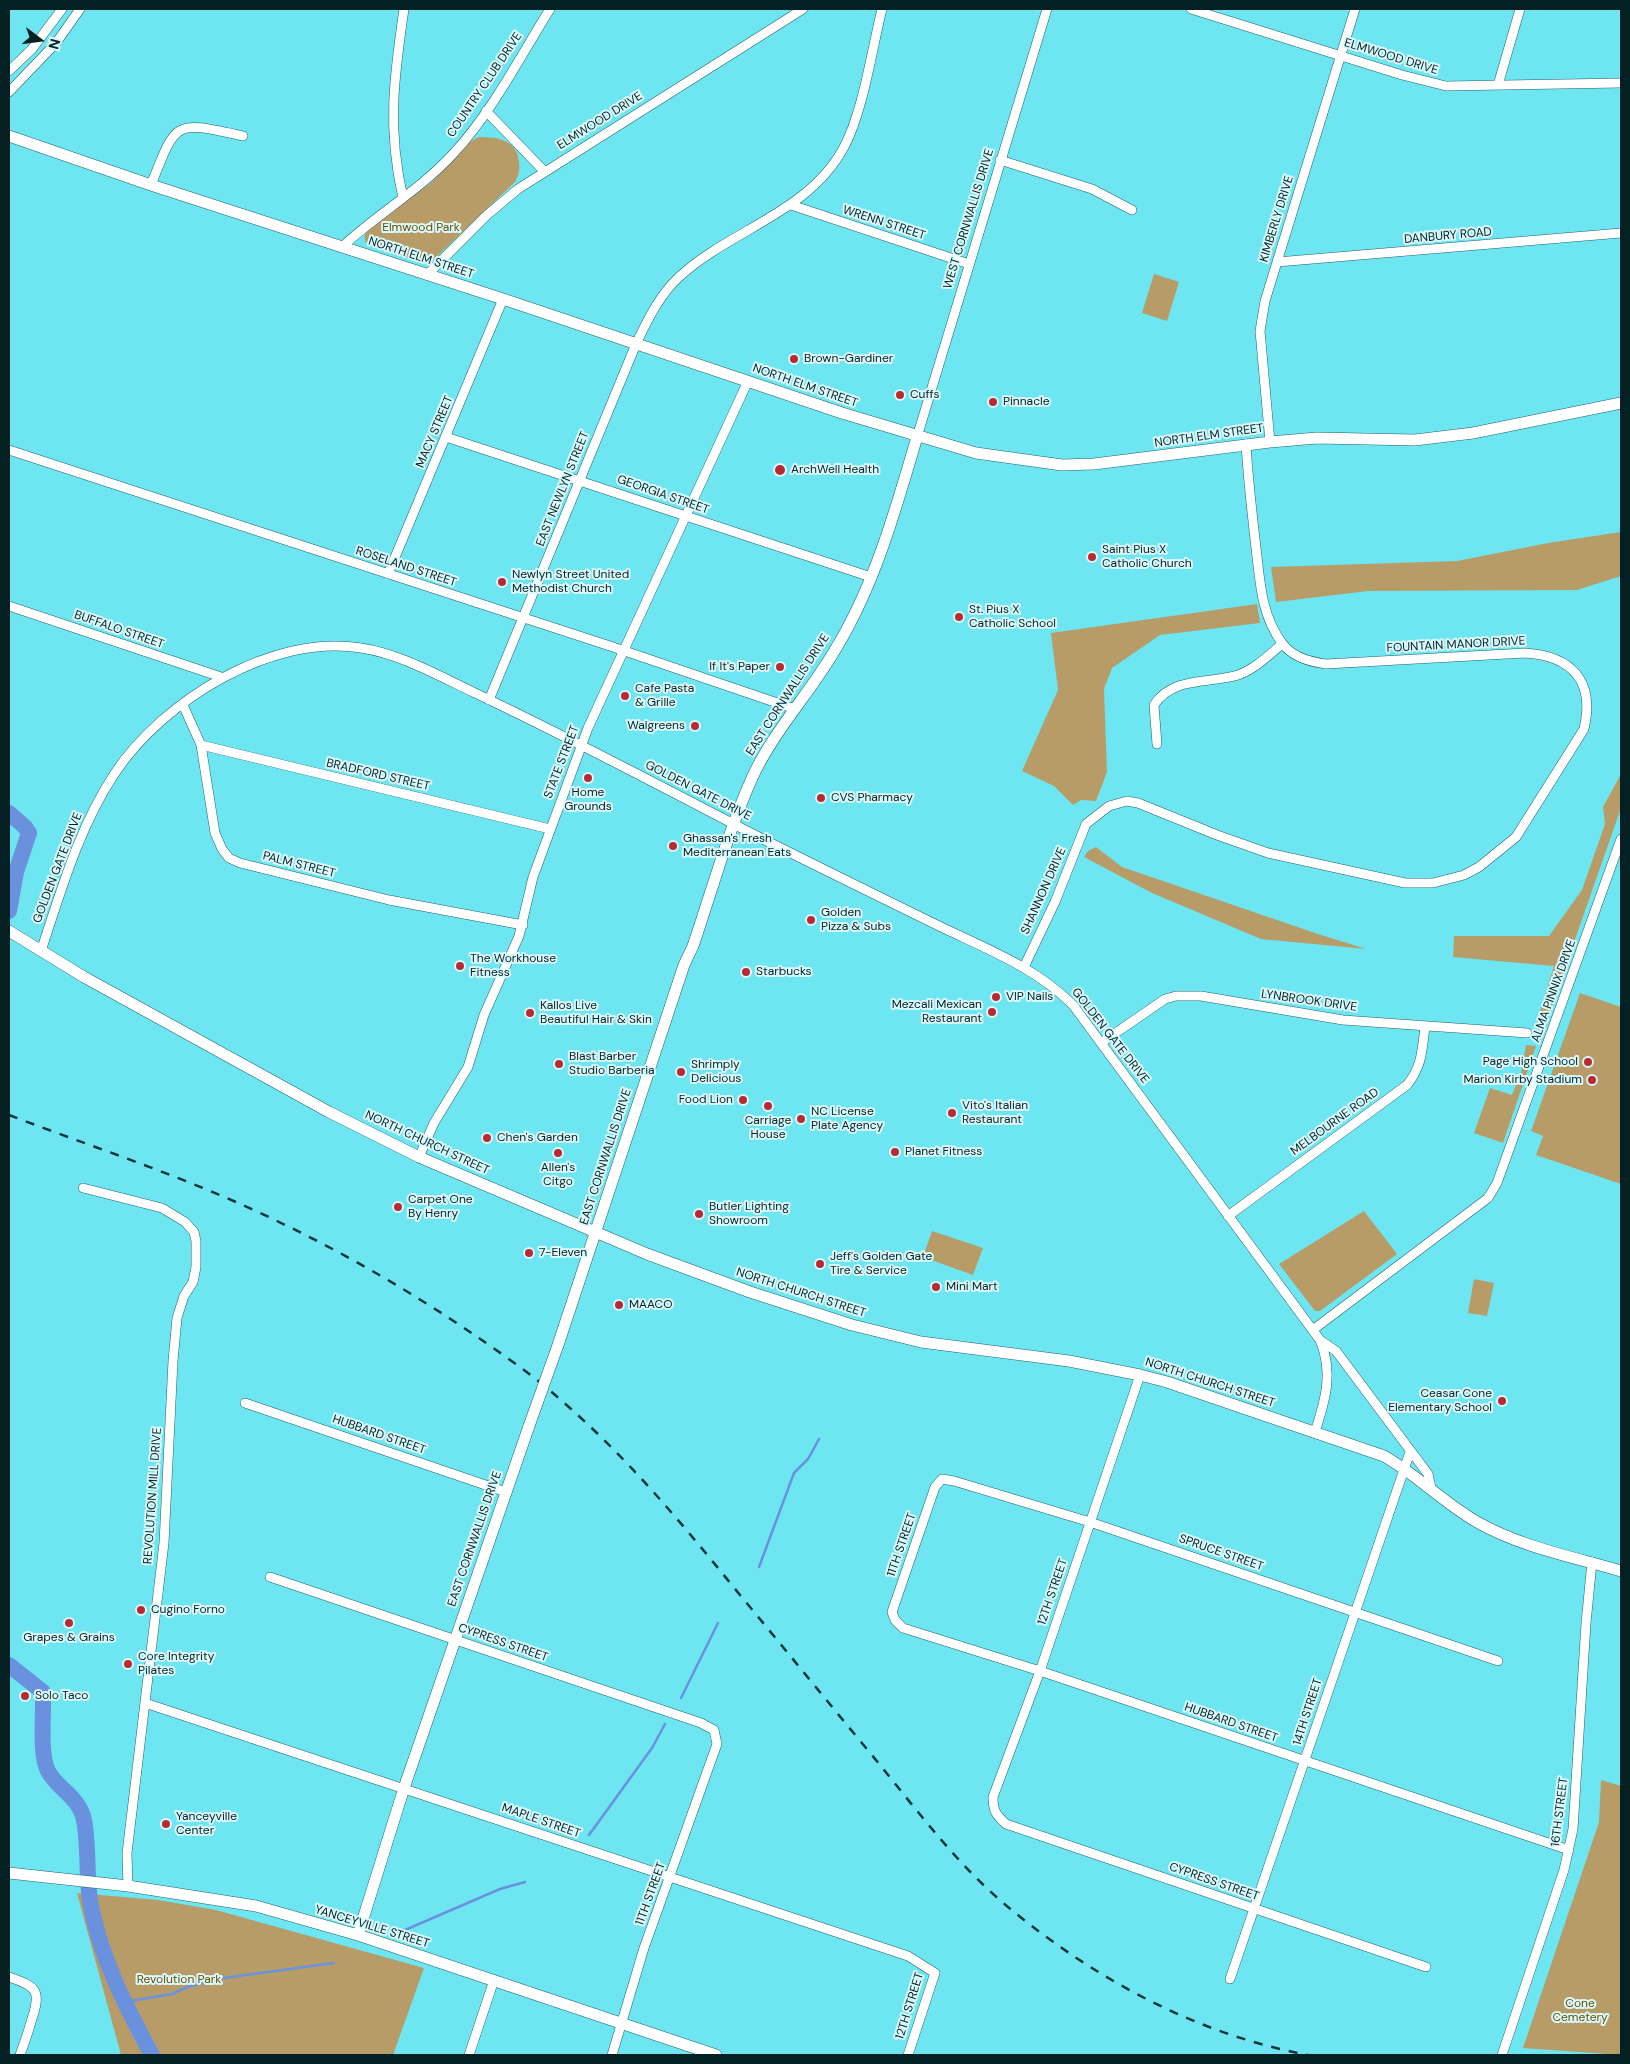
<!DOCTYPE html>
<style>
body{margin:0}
#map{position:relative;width:1630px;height:2064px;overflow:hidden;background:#6ee6f1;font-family:"DM Sans",sans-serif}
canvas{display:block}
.frame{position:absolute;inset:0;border:10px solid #052023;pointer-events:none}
.north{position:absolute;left:15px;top:15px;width:50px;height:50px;-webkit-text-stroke:4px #daf9fc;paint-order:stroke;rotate:105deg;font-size:14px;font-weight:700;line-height:20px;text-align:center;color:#052023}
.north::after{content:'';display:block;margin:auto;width:18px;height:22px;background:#052023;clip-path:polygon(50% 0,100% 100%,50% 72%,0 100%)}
</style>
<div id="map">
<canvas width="1630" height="2064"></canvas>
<div class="frame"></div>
<div class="north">N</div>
</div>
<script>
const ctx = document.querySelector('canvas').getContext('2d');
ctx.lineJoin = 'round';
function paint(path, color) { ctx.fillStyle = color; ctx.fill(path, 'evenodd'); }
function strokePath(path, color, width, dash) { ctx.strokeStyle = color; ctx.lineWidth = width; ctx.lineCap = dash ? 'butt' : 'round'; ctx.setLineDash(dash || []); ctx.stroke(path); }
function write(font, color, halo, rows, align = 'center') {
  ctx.font = font + ' "DM Sans",sans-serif'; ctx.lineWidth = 4; ctx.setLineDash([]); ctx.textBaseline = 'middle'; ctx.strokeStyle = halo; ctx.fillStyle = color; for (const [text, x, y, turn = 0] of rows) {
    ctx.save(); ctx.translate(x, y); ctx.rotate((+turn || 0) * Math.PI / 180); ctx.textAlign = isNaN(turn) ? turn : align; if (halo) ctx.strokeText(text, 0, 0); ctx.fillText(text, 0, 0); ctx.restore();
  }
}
const green = new Path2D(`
 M479 137C498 137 517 140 519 162 520 170 519 175 515 182L431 262 426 263 368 245C363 239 364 235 368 229L432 182 471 141Z
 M1154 274 1179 282 1167 321 1142 313Z
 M1621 532V576L1577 590 1368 591 1276 602 1271 567 1457 561 1548 543Z
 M1257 604 1260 623 1160 635 1112 668 1104 689 1107 772 1096 801 1081 800 1073 805 1054 786 1022 771 1058 690 1051 633Z
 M1621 774V808L1545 1025H1536L1554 966 1453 957 1454 936H1549L1582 890 1605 824 1603 807Z
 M1096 847 1122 867 1315 933 1366 949 1261 939 1152 893 1084 857 1088 851Z
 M1580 993 1621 1007V1184L1536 1155 1543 1136 1531 1131Z
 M1526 1045 1536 1046 1503 1143 1474 1133 1490 1088 1512 1095 1521 1073Z
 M1364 1211 1397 1254 1320 1311H1315L1279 1264Z
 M932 1231 983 1248 973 1275 923 1257Z
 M1474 1279 1494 1283 1487 1316 1468 1313Z
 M1601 1780 1621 1786V2055L1523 2048 1599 1822Z
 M77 1893 158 1900 216 1910 424 1968 393 2055H121Z`);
const stream = new Path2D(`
 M759 1567 794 1473 808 1459 819 1439
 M681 1698 718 1623
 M589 1835 652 1748 665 1724
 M405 1930 500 1889 525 1882
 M125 2002 172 1994 190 1986 224 1978 334 1963`);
const river = new Path2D(`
 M9 813 25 827 29 833 16 872 9 911
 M9 1665 43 1692C44 1712 39 1754 48 1771 57 1789 79 1796 84 1820 89 1846 86 1874 90 1900 99 1955 126 2007 152 2055`);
const minor = new Path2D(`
 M1191 9 1402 75 1446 86 1621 83
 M9 71 32 49 62 9
 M1498 85 1520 9
 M9 92 56 43 80 9
 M486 111 544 171
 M1000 160 1092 189 1132 210
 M151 185C177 119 174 121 243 136
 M403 198C387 129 394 77 404 9
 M791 205 969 264
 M342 247C377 214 420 190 453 154 492 112 520 57 550 9
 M1277 262 1621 233
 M427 275 487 215 518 189 803 9
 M446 437 871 577
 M917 437 1047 9
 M1270 442 1260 331 1265 301 1355 9
 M9 450 613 647 795 709
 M388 574 503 299
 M9 606 221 677
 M489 700 636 344C647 321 660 294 679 277 731 229 809 213 844 147 863 112 872 49 882 9
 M183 705 201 745 215 833 222 849 229 858 240 863 389 900 523 925
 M1157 744 1154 705C1173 676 1209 684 1238 675 1255 669 1269 655 1282 644
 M201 745 550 829
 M41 951C61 891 79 827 115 773 163 701 272 633 361 648 401 654 439 676 475 693 566 736 655 783 745 830 808 862 872 893 935 924 984 948 1034 966 1073 1005L1320 1340C1334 1373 1325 1401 1315 1432
 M1024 967 1055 902 1086 824 1109 806 1127 801 1138 803 1217 835 1268 853 1405 883H1433L1464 875 1479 867 1516 837 1584 729C1595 682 1573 656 1525 653L1326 664C1310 662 1292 657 1282 643 1261 615 1260 581 1256 548 1252 513 1248 479 1246 444
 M1101 1043 1165 999 1176 996H1201L1343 1020 1527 1033
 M419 1157 434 1123 468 1067 484 1015 519 936 533 877 588 728 748 381
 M83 1188 162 1208 185 1222 194 1232 196 1241V1267L193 1282 184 1296 177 1318 173 1361 164 1543 127 1853 128 1886
 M1228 1216 1407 1085C1422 1067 1422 1050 1425 1027
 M1314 1329 1488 1198 1497 1183 1621 839
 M1320 1340 1336 1351 1428 1474 1431 1488
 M1140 1375 1040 1671 993 1797C993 1811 996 1815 1006 1824L1426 1967
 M245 1403 506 1492
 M270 1577 701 1723 714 1730 717 1744 644 1948 612 2055
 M1498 1661 1090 1522 954 1481 942 1479 935 1487 892 1612 895 1620 903 1628 1040 1671 1569 1850
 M145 1703 908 1956 935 1973 908 2055
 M9 1977C39 1987 41 1992 31 2022 28 2033 24 2044 20 2055
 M1230 1979 1410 1452
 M469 2055 494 1980
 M1502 2055 1564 1870 1573 1829 1586 1623 1592 1562`);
const major = new Path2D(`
 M9 136 151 185 503 299 842 413 976 453 1062 465 1094 464 1270 442 1317 438 1415 440 1473 433 1621 403
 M9 931 84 977 329 1112 419 1157 647 1254 750 1292 852 1325 921 1342 1069 1361 1140 1375 1167 1382 1384 1456C1417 1475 1444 1503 1477 1522 1521 1547 1573 1557 1621 1571
 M558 1345 684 965 693 946C712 890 728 832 752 778 774 730 812 691 838 645 876 581 896 508 917 437
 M9 1873 128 1886 256 1906 358 1935 716 2055
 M358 1935 404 1788 529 1426`);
const rail = new Path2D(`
 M9 1115C98 1149 191 1179 277 1221 344 1253 408 1290 470 1332 501 1353 534 1376 562 1401 629 1459 684 1526 740 1595 784 1648 827 1701 871 1754 914 1806 956 1864 1008 1907 1095 1979 1196 2034 1308 2055`);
const majorBridge = new Path2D(`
 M529 1426 558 1345`);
const markers = [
 [794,359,5,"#b92932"],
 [900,395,5,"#b92932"],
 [993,402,5,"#b92932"],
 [780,470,6,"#b92932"],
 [1092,557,5,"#b92932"],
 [502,582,5,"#b92932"],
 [959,617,5,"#b92932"],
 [780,667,5,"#b92932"],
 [625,696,5,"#b92932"],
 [695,726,5,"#b92932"],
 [588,778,5,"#b92932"],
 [821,798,5,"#b92932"],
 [673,846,5,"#b92932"],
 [811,920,5,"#b92932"],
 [460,966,5,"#b92932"],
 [746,972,5,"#b92932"],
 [996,997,5,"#b92932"],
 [992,1012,5,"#b92932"],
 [530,1013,5,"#b92932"],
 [1588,1062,5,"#b92932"],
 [559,1064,5,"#b92932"],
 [681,1072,5,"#b92932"],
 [1592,1080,5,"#b92932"],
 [743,1100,5,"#b92932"],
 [768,1106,5,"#b92932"],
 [952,1113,5,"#b92932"],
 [801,1119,5,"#b92932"],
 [487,1138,5,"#b92932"],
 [895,1152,5,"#b92932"],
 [558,1153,5,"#b92932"],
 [398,1207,5,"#b92932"],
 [699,1214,5,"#b92932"],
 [529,1253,5,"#b92932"],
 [820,1264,5,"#b92932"],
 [936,1287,5,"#b92932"],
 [619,1305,5,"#b92932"],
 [1502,1401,5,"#b92932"],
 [141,1610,5,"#b92932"],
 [69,1623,5,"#b92932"],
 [128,1664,5,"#b92932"],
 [25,1696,5,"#b92932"],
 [166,1824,5,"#b92932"]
];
const streetNames = [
 ["ELMWOOD DRIVE",1391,57,17],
 ["COUNTRY CLUB DRIVE",485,85,-56],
 ["ELMWOOD DRIVE",600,121,-32],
 ["WEST CORNWALLIS DRIVE",969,219,-73],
 ["KIMBERLY DRIVE",1277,219,-73],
 ["WRENN STREET",884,223,18],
 ["DANBURY ROAD",1448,236,-5],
 ["NORTH ELM STREET",421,258,18],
 ["NORTH ELM STREET",805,386,19],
 ["MACY STREET",435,432,-67],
 ["NORTH ELM STREET",1209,436,-8],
 ["EAST NEWLYN STREET",563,489,-68],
 ["GEORGIA STREET",663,495,19],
 ["ROSELAND STREET",406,567,18],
 ["BUFFALO STREET",119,630,19],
 ["FOUNTAIN MANOR DRIVE",1456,645,-3],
 ["EAST CORNWALLIS DRIVE",788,695,-57],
 ["STATE STREET",562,762,-69],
 ["BRADFORD STREET",378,775,13],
 ["GOLDEN GATE DRIVE",698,791,27],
 ["PALM STREET",299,865,14],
 ["GOLDEN GATE DRIVE",58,868,-69],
 ["SHANNON DRIVE",1044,891,-66],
 ["ALMA PINNIX DRIVE",1554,991,-70],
 ["LYNBROOK DRIVE",1309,1001,8],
 ["GOLDEN GATE DRIVE",1110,1036,52],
 ["MELBOURNE ROAD",1335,1122,-36],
 ["NORTH CHURCH STREET",427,1143,25],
 ["EAST CORNWALLIS DRIVE",606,1157,-72],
 ["NORTH CHURCH STREET",801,1293,18],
 ["NORTH CHURCH STREET",1210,1383,18],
 ["HUBBARD STREET",379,1435,19],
 ["REVOLUTION MILL DRIVE",153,1496,-86],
 ["EAST CORNWALLIS DRIVE",475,1539,-71],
 ["11TH STREET",902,1545,-71],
 ["SPRUCE STREET",1221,1553,19],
 ["12TH STREET",1053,1592,-71],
 ["CYPRESS STREET",503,1643,19],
 ["14TH STREET",1308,1712,-72],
 ["HUBBARD STREET",1231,1723,19],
 ["16TH STREET",1560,1812,-83],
 ["MAPLE STREET",541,1821,19],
 ["CYPRESS STREET",1214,1882,19],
 ["11TH STREET",651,1894,-70],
 ["YANCEYVILLE STREET",372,1927,17],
 ["12TH STREET",910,2006,-73]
];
const parkNames = [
 ["Elmwood Park",421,228],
 ["Revolution Park",179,1980],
 ["Cone",1580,2004],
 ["Cemetery",1580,2018]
];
const poiNames = [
 ["Brown-Gardiner",804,359],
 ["Cuffs",910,395],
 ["Pinnacle",1003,402],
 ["ArchWell Health",791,470],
 ["Saint Pius X",1102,550],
 ["Catholic Church",1102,564],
 ["Newlyn Street United",512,575],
 ["Methodist Church",512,589],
 ["St. Pius X",969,610],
 ["Catholic School",969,624],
 ["If It's Paper",770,667,"right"],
 ["Cafe Pasta",635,689],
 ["& Grille",635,703],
 ["Walgreens",685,726,"right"],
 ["Home",588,793,"center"],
 ["Grounds",588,807,"center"],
 ["CVS Pharmacy",831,798],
 ["Ghassan's Fresh",683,839],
 ["Mediterranean Eats",683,853],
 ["Golden",821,913],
 ["Pizza & Subs",821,927],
 ["The Workhouse",470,959],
 ["Fitness",470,973],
 ["Starbucks",756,972],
 ["VIP Nails",1006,997],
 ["Mezcali Mexican",982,1005,"right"],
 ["Restaurant",982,1019,"right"],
 ["Kallos Live",540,1006],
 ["Beautiful Hair & Skin",540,1020],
 ["Blast Barber",569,1057],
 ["Studio Barberia",569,1071],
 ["Page High School",1578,1062,"right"],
 ["Shrimply",691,1065],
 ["Delicious",691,1079],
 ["Marion Kirby Stadium",1582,1080,"right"],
 ["Food Lion",733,1100,"right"],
 ["Vito's Italian",962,1106],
 ["Restaurant",962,1120],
 ["NC License",811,1112],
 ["Plate Agency",811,1126],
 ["Carriage",768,1121,"center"],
 ["House",768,1135,"center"],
 ["Chen's Garden",497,1138],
 ["Planet Fitness",905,1152],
 ["Allen's",558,1168,"center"],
 ["Citgo",558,1182,"center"],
 ["Carpet One",408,1200],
 ["By Henry",408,1214],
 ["Butler Lighting",709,1207],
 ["Showroom",709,1221],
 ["7-Eleven",539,1253],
 ["Jeff's Golden Gate",830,1257],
 ["Tire & Service",830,1271],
 ["Mini Mart",946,1287],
 ["MAACO",629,1305],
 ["Ceasar Cone",1492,1394,"right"],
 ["Elementary School",1492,1408,"right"],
 ["Cugino Forno",151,1610],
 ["Grapes & Grains",69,1638,"center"],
 ["Core Integrity",138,1657],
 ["Pilates",138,1671],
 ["Solo Taco",35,1696],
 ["Yanceyville",176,1817],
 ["Center",176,1831]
];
paint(green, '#b79c68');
strokePath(stream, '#6a91dd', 2.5);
strokePath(river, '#6a91dd', 16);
strokePath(minor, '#216368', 10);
strokePath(major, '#216368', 12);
strokePath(minor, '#fff', 9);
strokePath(major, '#fff', 11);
strokePath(rail, '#11373b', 2.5, [9, 9]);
strokePath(majorBridge, '#216368', 12, []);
strokePath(majorBridge, '#fff', 11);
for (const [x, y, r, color] of markers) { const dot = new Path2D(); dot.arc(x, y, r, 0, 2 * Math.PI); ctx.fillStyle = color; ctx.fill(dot); strokePath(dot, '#daf9fc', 2); }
write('12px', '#052023', '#daf9fc', streetNames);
write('12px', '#6c4e01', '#daf9fc', parkNames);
write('12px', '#052023', '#daf9fc', poiNames, 'left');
</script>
